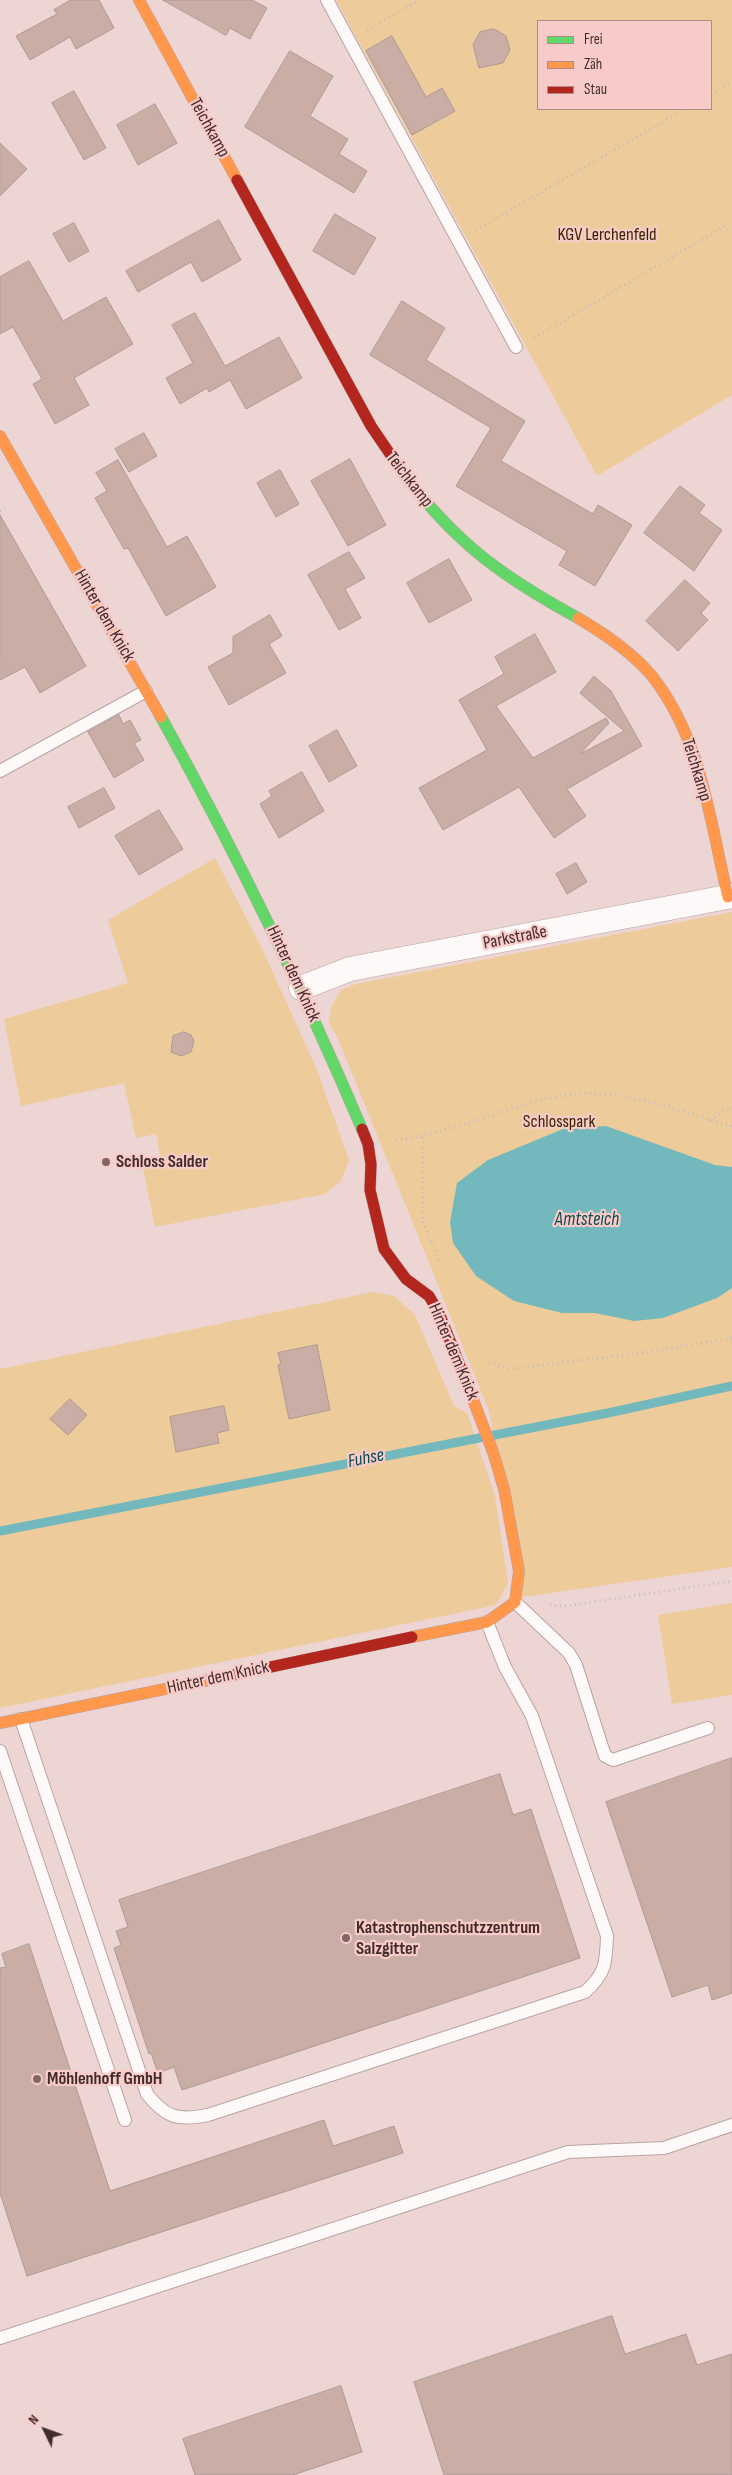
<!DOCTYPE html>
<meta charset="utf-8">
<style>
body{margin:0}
#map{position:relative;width:732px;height:2475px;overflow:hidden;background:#edd5d3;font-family:"Sofia Sans Condensed",sans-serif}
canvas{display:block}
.legend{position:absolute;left:537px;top:20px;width:175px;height:90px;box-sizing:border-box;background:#f8cbc8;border:1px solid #af8b89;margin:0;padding:6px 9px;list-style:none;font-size:15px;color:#422c2b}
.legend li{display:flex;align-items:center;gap:10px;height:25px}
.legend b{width:25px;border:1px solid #af8b89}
.north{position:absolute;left:20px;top:2405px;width:50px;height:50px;-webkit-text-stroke:4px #f8cbc8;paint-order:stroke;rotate:312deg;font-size:14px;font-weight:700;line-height:20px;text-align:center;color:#422c2b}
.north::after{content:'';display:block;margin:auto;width:18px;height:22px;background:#422c2b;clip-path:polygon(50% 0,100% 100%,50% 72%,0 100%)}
</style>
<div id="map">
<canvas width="732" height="2475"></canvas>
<ul class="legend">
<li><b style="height:6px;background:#63d668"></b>Frei</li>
<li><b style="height:6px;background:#ff974d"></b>Zäh</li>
<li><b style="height:6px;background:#b3261e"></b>Stau</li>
</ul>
<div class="north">N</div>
</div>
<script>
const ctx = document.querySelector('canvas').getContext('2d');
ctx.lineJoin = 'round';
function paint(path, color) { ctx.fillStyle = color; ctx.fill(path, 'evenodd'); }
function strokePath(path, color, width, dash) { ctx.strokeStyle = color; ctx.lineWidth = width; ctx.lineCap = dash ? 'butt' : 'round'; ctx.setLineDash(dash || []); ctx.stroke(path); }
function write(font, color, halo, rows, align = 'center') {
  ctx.font = font + ' "Sofia Sans Condensed",sans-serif'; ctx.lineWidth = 4.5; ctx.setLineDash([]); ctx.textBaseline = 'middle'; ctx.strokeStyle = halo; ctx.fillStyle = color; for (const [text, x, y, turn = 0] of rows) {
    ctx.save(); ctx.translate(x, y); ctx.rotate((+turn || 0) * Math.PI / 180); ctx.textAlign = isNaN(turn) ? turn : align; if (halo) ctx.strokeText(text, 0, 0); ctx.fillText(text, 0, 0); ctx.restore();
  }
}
const green = new Path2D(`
 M336 0H732V395L597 476ZM538 21H711V109H538Z
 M215 858 260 944 317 1070 349 1160 341 1181 325 1194 155 1227 142 1164 161 1160 156 1134 136 1138 124 1083 21 1106 4 1019 128 983 108 920Z
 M732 912V1567L522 1597 489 1411 337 1036 329 1023 332 1005 341 990 356 984Z
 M373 1292 394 1296 415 1315 454 1406 467 1413 495 1496 508 1583 496 1605 0 1708V1369Z
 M732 1603V1695L672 1704 658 1615Z`);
const water = new Path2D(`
 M606 1126 715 1165 732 1167V1288L717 1298 663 1318 634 1321 595 1313H562L514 1301 476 1276 453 1243 450 1222 457 1183 488 1160 563 1129Z`);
const stream = new Path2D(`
 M0 1531 608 1413 732 1386`);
const building = new Path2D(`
 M71 0H99L114 28 76 49 70 37 30 60 16 36 57 14 54 10Z
 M163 0H252L267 8 250 39 230 28 226 35Z
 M494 29 506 36 510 50 503 63 479 68 473 45 480 32Z
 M392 36 426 97 442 88 455 111 412 135 366 51Z
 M290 51 333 76 310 116 348 139 339 154 367 171 354 193 245 127Z
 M74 91 106 148 84 160 52 103Z
 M155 104 177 143 138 165 117 125Z
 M0 143 27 169 0 196Z
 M335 214 376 238 354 275 313 251Z
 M219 220 241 260 202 282 191 262 138 292 126 271Z
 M74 223 89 251 69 262 53 234Z
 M29 261 63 321 106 297 133 344 74 378 89 405 55 424 33 384 42 379 13 327 0 334V277Z
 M402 301 445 328 426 360 525 421 501 461 593 514 598 505 632 525 595 586 559 565 567 551 456 486 491 428 370 355Z
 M195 313 225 366 279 337 302 378 246 409 230 380 209 392 207 388 180 404 166 378 193 363 172 325Z
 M144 433 157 456 129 472 115 449Z
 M350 459 386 525 348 546 311 481Z
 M118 460 167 547 187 536 216 587 166 616 128 548 124 549 95 498 107 491 96 473Z
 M280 470 299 504 276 517 257 483Z
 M680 486 705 505 699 513 722 530 694 571 644 533Z
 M0 515 86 666 40 693 25 667 0 680Z
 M349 552 365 578 345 589 361 618 339 630 308 575Z
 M449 559 472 600 429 623 407 583Z
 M685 580 710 603 701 613 708 620 678 651 646 621Z
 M270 615 282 636 269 644 286 673 229 705 208 667 233 653V637Z
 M535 634 556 672 496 706 533 758 606 718 609 723 580 754 624 731 580 693 594 676 611 691 642 746 567 789 586 816 554 838 519 787 443 830 419 788 487 750 459 700 504 674 495 657Z
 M119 715 123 724 130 720 141 740 134 743 144 760 114 778 88 732Z
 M337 730 357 766 329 782 309 746Z
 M302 772 324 811 279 838 260 804 272 796 269 791Z
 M104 788 115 808 79 828 68 807Z
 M159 810 183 849 139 875 115 836Z
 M576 863 587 882 567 894 556 874Z
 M184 1032 191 1035 194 1041 191 1052 181 1056 171 1052 173 1036Z
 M317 1345 330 1410 289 1419 278 1365 281 1364 278 1353Z
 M70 1399 87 1415 68 1435 50 1419Z
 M224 1406 229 1430 217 1433 219 1443 176 1452 170 1417Z
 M732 1758V1993L712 2000 708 1985 672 1997 606 1802Z
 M500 1774 513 1815 531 1809 580 1958 182 2090 174 2067 158 2073 151 2053 149 2054 114 1948 121 1945 116 1931 128 1927 119 1900Z
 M29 1944 110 2191 324 2120 333 2146 394 2126 403 2153 27 2276 0 2193V1968L6 1967 2 1954Z
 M612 2316 625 2354 686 2334 697 2365 732 2354V2475H444L414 2382Z
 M341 2386 362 2452 293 2475H195L183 2439Z`);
const path = new Path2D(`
 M367 30 419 0
 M711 94 732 81
 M476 230 685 109
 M534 338 732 222
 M0 511 8 506
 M710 1120 732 1107
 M423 1137V1222L442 1268
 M396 1140C458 1133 516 1100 576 1094 623 1089 688 1113 732 1127
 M489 1362 510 1369 648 1352 732 1338
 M550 1605 565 1606 732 1581`);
const lane = new Path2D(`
 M327 0 516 347
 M0 771 146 691
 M515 1602 569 1653 576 1665 605 1756 613 1760 708 1728
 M21 1719 147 2094C166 2118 178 2121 208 2115L585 1992C606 1973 606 1963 607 1936L532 1716 505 1667 487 1622
 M0 1751 125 2120
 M0 2338 568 2152 664 2148 732 2125`);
const street = new Path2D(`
 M301 988 350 969 732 896`);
const fast = new Path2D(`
 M405 476C458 545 503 577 578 618
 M161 717C235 851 302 988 362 1129`);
const slow = new Path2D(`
 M139 0 237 180
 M0 436 161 717
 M578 618C605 634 632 652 652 676 702 739 710 822 728 897
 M412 1637 487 1622 515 1602 519 1571 504 1489 493 1452 466 1381
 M0 1723 233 1675`);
const jam = new Path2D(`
 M237 180 371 426 405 476
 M362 1129 368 1144 371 1164 370 1190 384 1249 406 1279 429 1296 439 1313 466 1381
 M233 1675 412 1637`);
const markers = [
 [106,1162,5,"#7e6766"],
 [346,1938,5,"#7e6766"],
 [37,2079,5,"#7e6766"]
];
const streetNames = [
 ["Teichkamp",209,128,61],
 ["Teichkamp",409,480,52],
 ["Hinter dem Knick",104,616,60],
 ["Teichkamp",696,770,73],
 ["Parkstraße",515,938,-11],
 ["Hinter dem Knick",293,974,65],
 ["Hinter dem Knick",453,1352,67],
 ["Hinter dem Knick",218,1678,-12]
];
const parkNames = [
 ["KGV Lerchenfeld",607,235],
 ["Schlosspark",559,1122]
];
const poiNames = [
 ["Schloss Salder",116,1162],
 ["Katastrophenschutzzentrum",356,1928],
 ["Salzgitter",356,1949],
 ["Möhlenhoff GmbH",47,2079]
];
const waterNames = [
 ["Amtsteich",587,1220],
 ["Fuhse",366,1459,-11]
];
paint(green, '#eecb9a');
paint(water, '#72b8bd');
strokePath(stream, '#72b8bd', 9);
paint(building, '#caaea6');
strokePath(building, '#ad9a95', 1);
strokePath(lane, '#b8a4a3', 14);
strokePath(street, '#b8a4a3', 25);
strokePath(fast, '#b8a4a3', 12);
strokePath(slow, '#b8a4a3', 12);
strokePath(jam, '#b8a4a3', 12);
strokePath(path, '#c6bcbc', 3, [1, 4]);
strokePath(lane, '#fcf9f8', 12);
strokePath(street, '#fcf9f8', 24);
strokePath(fast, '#63d668', 11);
strokePath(slow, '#ff974d', 11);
strokePath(jam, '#b3261e', 11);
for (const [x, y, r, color] of markers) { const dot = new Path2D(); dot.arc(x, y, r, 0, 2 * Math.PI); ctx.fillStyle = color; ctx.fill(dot); strokePath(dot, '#f8cbc8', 2); }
write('18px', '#422c2b', '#f8cbc8', streetNames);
write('18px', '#392600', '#f8cbc8', parkNames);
write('bold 18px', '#422c2b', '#f8cbc8', poiNames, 'left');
write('italic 19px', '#094b50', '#f8cbc8', waterNames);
</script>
